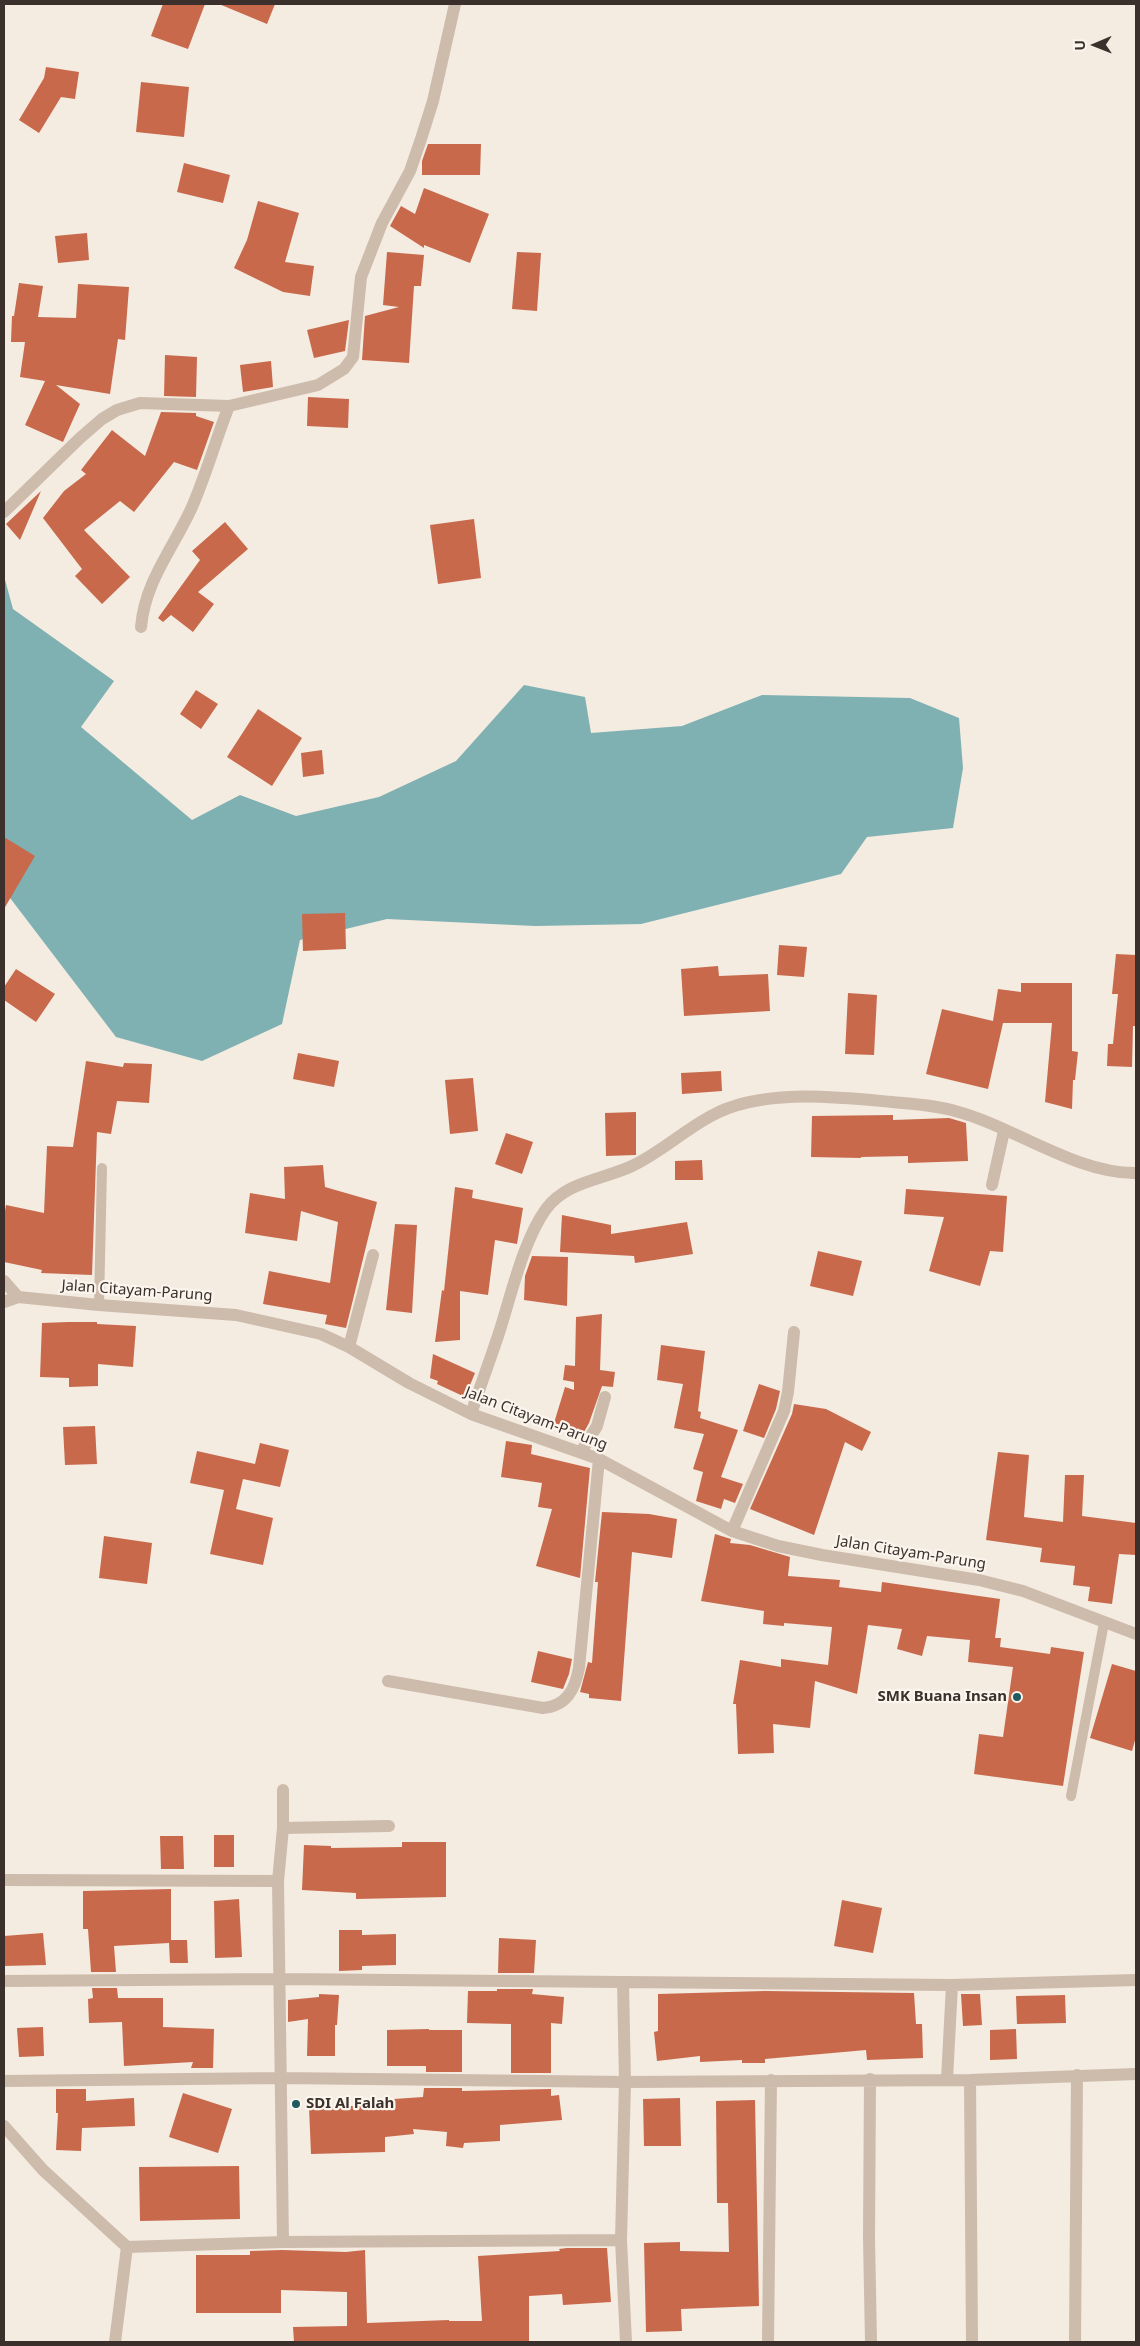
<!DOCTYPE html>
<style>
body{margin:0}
#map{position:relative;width:1140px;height:2346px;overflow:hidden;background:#f4ebe1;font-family:"Noto Sans",sans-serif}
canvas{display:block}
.frame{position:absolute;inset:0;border:5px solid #3b302b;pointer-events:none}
.north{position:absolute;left:1070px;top:20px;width:50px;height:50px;-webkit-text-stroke:4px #fbf5ee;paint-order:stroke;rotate:269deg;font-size:14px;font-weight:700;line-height:20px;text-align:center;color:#3b302b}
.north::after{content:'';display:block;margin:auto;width:18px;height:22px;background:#3b302b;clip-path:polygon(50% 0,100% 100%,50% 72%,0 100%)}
</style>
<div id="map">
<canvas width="1140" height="2346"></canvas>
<div class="frame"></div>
<div class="north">U</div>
</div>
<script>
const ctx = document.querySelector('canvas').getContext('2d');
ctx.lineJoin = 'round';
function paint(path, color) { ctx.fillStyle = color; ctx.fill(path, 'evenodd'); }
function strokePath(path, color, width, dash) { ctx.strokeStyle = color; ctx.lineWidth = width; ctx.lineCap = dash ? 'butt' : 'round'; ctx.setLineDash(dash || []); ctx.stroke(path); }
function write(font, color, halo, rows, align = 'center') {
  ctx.font = font + ' "Noto Sans",sans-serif'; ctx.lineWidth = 4.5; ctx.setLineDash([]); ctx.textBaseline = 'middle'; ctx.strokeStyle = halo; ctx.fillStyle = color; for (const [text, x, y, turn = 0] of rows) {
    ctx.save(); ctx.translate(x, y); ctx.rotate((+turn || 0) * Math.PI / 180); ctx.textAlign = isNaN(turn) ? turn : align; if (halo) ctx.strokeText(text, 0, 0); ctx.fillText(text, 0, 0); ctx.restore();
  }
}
const water = new Path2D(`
 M4 576 13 609 114 681 81 727 192 820 240 795 296 816 379 797 456 761 524 685 585 697 591 733 682 726 762 695 910 698 959 718 963 768 953 828 867 837 841 874 641 924 535 926 387 919 300 940 282 1024 202 1061 116 1037 4 890 6 867 4 864Z`);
const building = new Path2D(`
 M163 4H205L188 49 151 36Z
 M219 4H275L267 24Z
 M46 67 79 72 75 99 61 97 39 133 19 120 44 78Z
 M141 82 189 87 184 137 136 132Z
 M428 144H481L480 175H422V161Z
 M184 163 230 175 223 203 177 192Z
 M424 188 489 214 470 263 424 245V248L390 226 401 206 415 214Z
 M258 201 299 213 285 262 314 266 310 296 283 292 234 268 247 240Z
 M87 233 89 260 58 263 55 236Z
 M387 252 424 255 421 286H414L409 363 362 360 365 316 399 307 383 305Z
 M517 252 541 253 537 311 512 309Z
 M19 283 43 286 38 317 76 318 78 284 129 287 125 340 118 339 110 394 56 385 80 404 63 442 25 425 45 381 20 377 25 342H11L12 316H14Z
 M349 320 345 351 314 358 307 330Z
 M165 355 197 357 196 397 164 396Z
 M271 361 273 387 243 392 240 365Z
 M308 397 349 399 348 428 307 426Z
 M161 412 196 413V416L214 422 197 470 174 462 134 512 120 501 84 530 130 577 102 604 75 576 82 569 43 518 64 491 86 474 81 470 112 430 145 456Z
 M41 491 20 540 6 524Z
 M474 519 481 578 438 584 430 525Z
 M225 522 248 549 198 592 214 604 193 632 171 615 163 622 158 618 200 560 192 551Z
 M196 690 218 704 201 729 180 714Z
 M258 709 302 738 272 786 227 757Z
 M322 750 324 774 303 777 301 753Z
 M4 837 35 856 4 909Z
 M345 913 346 949 303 951 302 914Z
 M779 945 807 947 804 977 777 975Z
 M1116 954 1136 955V1026H1133L1132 1067 1107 1066 1108 1044H1113L1118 994H1112Z
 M718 966 719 976 768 974 770 1011 684 1016 681 969Z
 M16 969 55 994 36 1022 4 1000V987Z
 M1021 983H1072V1051L1078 1052 1075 1080H1073L1072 1109 1045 1102 1052 1023H1001H1003L988 1089 926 1074 942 1009 993 1021 998 989 1021 992Z
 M848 993 877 995 874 1055 845 1054Z
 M298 1053 339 1061 334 1087 293 1079Z
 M86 1061 123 1067 124 1063 152 1064 149 1103 117 1101 111 1134 97 1132 92 1275 41 1273 42 1270 4 1262V1217L6 1205 44 1213 47 1146 73 1147Z
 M721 1071 722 1091 682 1094 681 1073Z
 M473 1078 478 1131 450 1134 445 1080Z
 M636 1112V1155L606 1156 605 1113Z
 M893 1115V1120L949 1118 966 1123 968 1161 908 1163V1156L861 1157V1158L811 1157 812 1116Z
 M506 1133 533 1142 522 1174 495 1164Z
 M702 1160 703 1180H675V1161Z
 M323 1165 325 1187 377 1202 346 1328 325 1324 327 1315 263 1304 269 1271 330 1283 338 1222 301 1211 297 1241 245 1233 250 1193 285 1199 284 1167Z
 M455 1187 473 1190 472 1198 523 1208 517 1244 495 1240 488 1295 460 1291V1340L435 1342 442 1290 444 1291Z
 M906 1189 1007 1196 1003 1252 990 1251 980 1286 929 1271 944 1217 904 1214Z
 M562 1215 611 1225V1234L687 1222 693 1254 635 1263 634 1256 560 1252Z
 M395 1224 417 1225 412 1313 386 1310Z
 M818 1251 862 1261 853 1296 810 1286Z
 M532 1256 568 1257 567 1306 524 1300 525 1276Z
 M602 1314 600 1370 615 1372 613 1387 602 1386 589 1423 584 1432 554 1423 565 1387 574 1390V1382L563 1380 565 1365 575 1366 576 1317Z
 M68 1322H97V1324L136 1326 133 1367 98 1364V1386L69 1387V1378L40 1377 42 1323Z
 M661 1345 705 1351 698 1411 701 1412 700 1418 738 1430 721 1477 743 1484 735 1503 724 1499 721 1509 696 1501 703 1472 693 1469 704 1434 674 1428 683 1384 657 1380Z
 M433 1354 475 1373 465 1397 437 1384 438 1381 430 1378Z
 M759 1384 780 1391 776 1409 764 1438 743 1431Z
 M794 1404 826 1409 871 1432 862 1451 845 1442 814 1535 750 1509 792 1414Z
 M95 1426 97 1464 65 1465 63 1427Z
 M506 1441 532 1445 531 1454 590 1468 580 1578 536 1566 552 1509 538 1507 542 1483 501 1477Z
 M260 1443 289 1450 280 1487 243 1479 236 1509 273 1518 263 1565 210 1554 224 1490 190 1483 197 1451 255 1464Z
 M998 1452 1029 1455 1024 1517 1063 1522 1065 1475H1084L1082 1516 1136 1523V1555L1119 1554 1112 1604 1088 1601 1090 1587 1073 1585 1075 1566 1040 1562 1042 1548 986 1540Z
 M602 1512 649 1514 677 1519 672 1558 632 1552 621 1701 589 1698V1694L580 1692 588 1662 592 1663 598 1582H595Z
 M715 1534 731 1539 730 1543 750 1545 790 1557 788 1576 840 1580 839 1587 881 1592 882 1582 1000 1599 995 1638H1001L1000 1647 1050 1654 1051 1647 1084 1652 1063 1786 974 1774 979 1734 1003 1737 1013 1667 968 1662 970 1640 927 1636 922 1656 897 1649 902 1629 868 1625 857 1694 815 1681 810 1728 773 1724 774 1753 738 1754 736 1704H733L740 1660 781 1667V1659L828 1665 832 1627 784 1623V1626L763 1624 764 1611 701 1601Z
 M104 1536 152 1543 147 1584 99 1578Z
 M538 1651 572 1659 569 1674 563 1689 531 1682Z
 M1112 1664 1136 1671V1737L1132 1751 1090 1738Z
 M214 1835H234V1867H214Z
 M160 1836H183L184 1869H161Z
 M402 1842H446V1897L356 1899V1893L302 1890 304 1845 331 1846V1848L402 1847Z
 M171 1889V1940H187L188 1963H170L169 1943 114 1946 116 1972H91L88 1929H83V1891Z
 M239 1899 242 1957 215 1958 214 1901Z
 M842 1900 882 1908 873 1953 834 1946Z
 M339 1930H362V1935L396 1934V1965L362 1966V1970L339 1971Z
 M43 1933 46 1965 4 1966V1936Z
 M499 1938 536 1940 534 1973H498Z
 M92 1988H117L118 1998H163V2027L214 2029 213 2068H191L193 2062 124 2066 122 2022 89 2023 88 1999 93 1998Z
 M497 1989H533L532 1994 564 1997 562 2024 551 2023V2073H511V2024L467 2023 468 1991H497Z
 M765 1991 914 1993 916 2024H922L923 2058 867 2060 866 2050 765 2059V2063H742V2060L700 2062V2056L657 2061 654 2032 658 2031V1994Z
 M319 1994 339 1995 337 2025H335V2056H307L308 2019 288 2022V2000L319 1997Z
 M961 1994H980L982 2025 963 2026Z
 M1065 1995 1066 2023 1017 2024 1016 1996Z
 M43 2027 44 2056 19 2057 17 2028Z
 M429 2029V2030H462V2072H426V2066H387V2030Z
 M1016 2029 1017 2059 990 2060V2030Z
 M424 2088H462V2091L551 2089V2096L559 2095 562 2120 500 2125V2141L464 2143 463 2148 446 2146 447 2132 413 2129 414 2134 385 2137V2152L311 2154 309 2107 395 2105 394 2099 423 2097Z
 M56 2089H86V2101L134 2098 135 2126 82 2128 81 2151 56 2150 58 2113H56Z
 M183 2093 232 2109 218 2153 169 2137Z
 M680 2098 681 2146H644L643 2099Z
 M755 2100 759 2306 681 2309 682 2331 646 2332 644 2243 680 2242V2251L729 2252 728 2203H717L716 2101Z
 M239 2166 240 2219 140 2221 139 2167Z
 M567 2248H607L611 2302 563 2305 562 2294 529 2296V2342H294L293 2327 347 2326V2292L281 2290V2313H196V2255H250V2251L282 2250 346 2252 365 2250 367 2323 449 2320V2321H482L478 2256 560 2251 559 2249Z`);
const lane = new Path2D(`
 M99 1305 102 1168
 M1071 1796 1104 1623`);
const street = new Path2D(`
 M4 512 80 438 102 419 117 410 140 403 229 406 318 385 344 369 353 357 361 277 382 223 410 171 421 139 433 101 455 4
 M141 627C145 581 173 549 192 507 206 475 216 439 229 406
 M992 1185 1004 1131
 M4 1281 18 1297
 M4 1302 18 1297 99 1305 236 1315 321 1334 349 1347 409 1383 471 1414 599 1459 732 1531 778 1546 822 1555 979 1580 1023 1591 1136 1634
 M349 1347 373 1255
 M471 1414C480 1387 490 1360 499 1333 511 1296 523 1241 546 1209 567 1181 602 1180 632 1166 660 1153 683 1131 711 1116 761 1088 837 1097 892 1102 913 1104 935 1105 955 1111 1013 1126 1076 1174 1136 1173
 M581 1452 597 1426 605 1397
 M732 1531 784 1411 788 1392 794 1332
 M388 1681 543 1708C567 1706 575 1689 579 1668L599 1459
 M283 1828 389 1826
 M4 1880 278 1881
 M4 1981 279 1979 623 1982 625 2082 621 2240 626 2342
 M623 1982 952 1985 947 2079
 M952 1985 1136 1980
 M870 2079 869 2238 871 2342
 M970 2080 972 2342
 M4 2081 281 2078 625 2082 970 2080 1136 2074
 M4 2126 43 2170 127 2247 283 2242 621 2240
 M283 2242 278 1881 283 1828V1790
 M115 2342 127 2247
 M768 2342 771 2080
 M1075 2342 1077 2075`);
const markers = [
 [1017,1697,5,"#1f5a5e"],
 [296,2104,5,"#1f5a5e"]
];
const streetNames = [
 ["Jalan Citayam-Parung",137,1291,4],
 ["Jalan Citayam-Parung",536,1419,21],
 ["Jalan Citayam-Parung",911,1553,9]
];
const poiNames = [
 ["SMK Buana Insan",1007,1697],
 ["SDI Al Falah",306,2104,"left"]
];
paint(water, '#7fb0b2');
paint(building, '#c8694b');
strokePath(lane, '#cdbbac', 10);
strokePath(street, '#cdbbac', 12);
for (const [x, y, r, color] of markers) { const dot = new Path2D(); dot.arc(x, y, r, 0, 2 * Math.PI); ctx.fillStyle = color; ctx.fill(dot); strokePath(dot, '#fbf5ee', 2); }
write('15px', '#3b302b', '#fbf5ee', streetNames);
write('bold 15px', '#3b302b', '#fbf5ee', poiNames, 'right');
</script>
